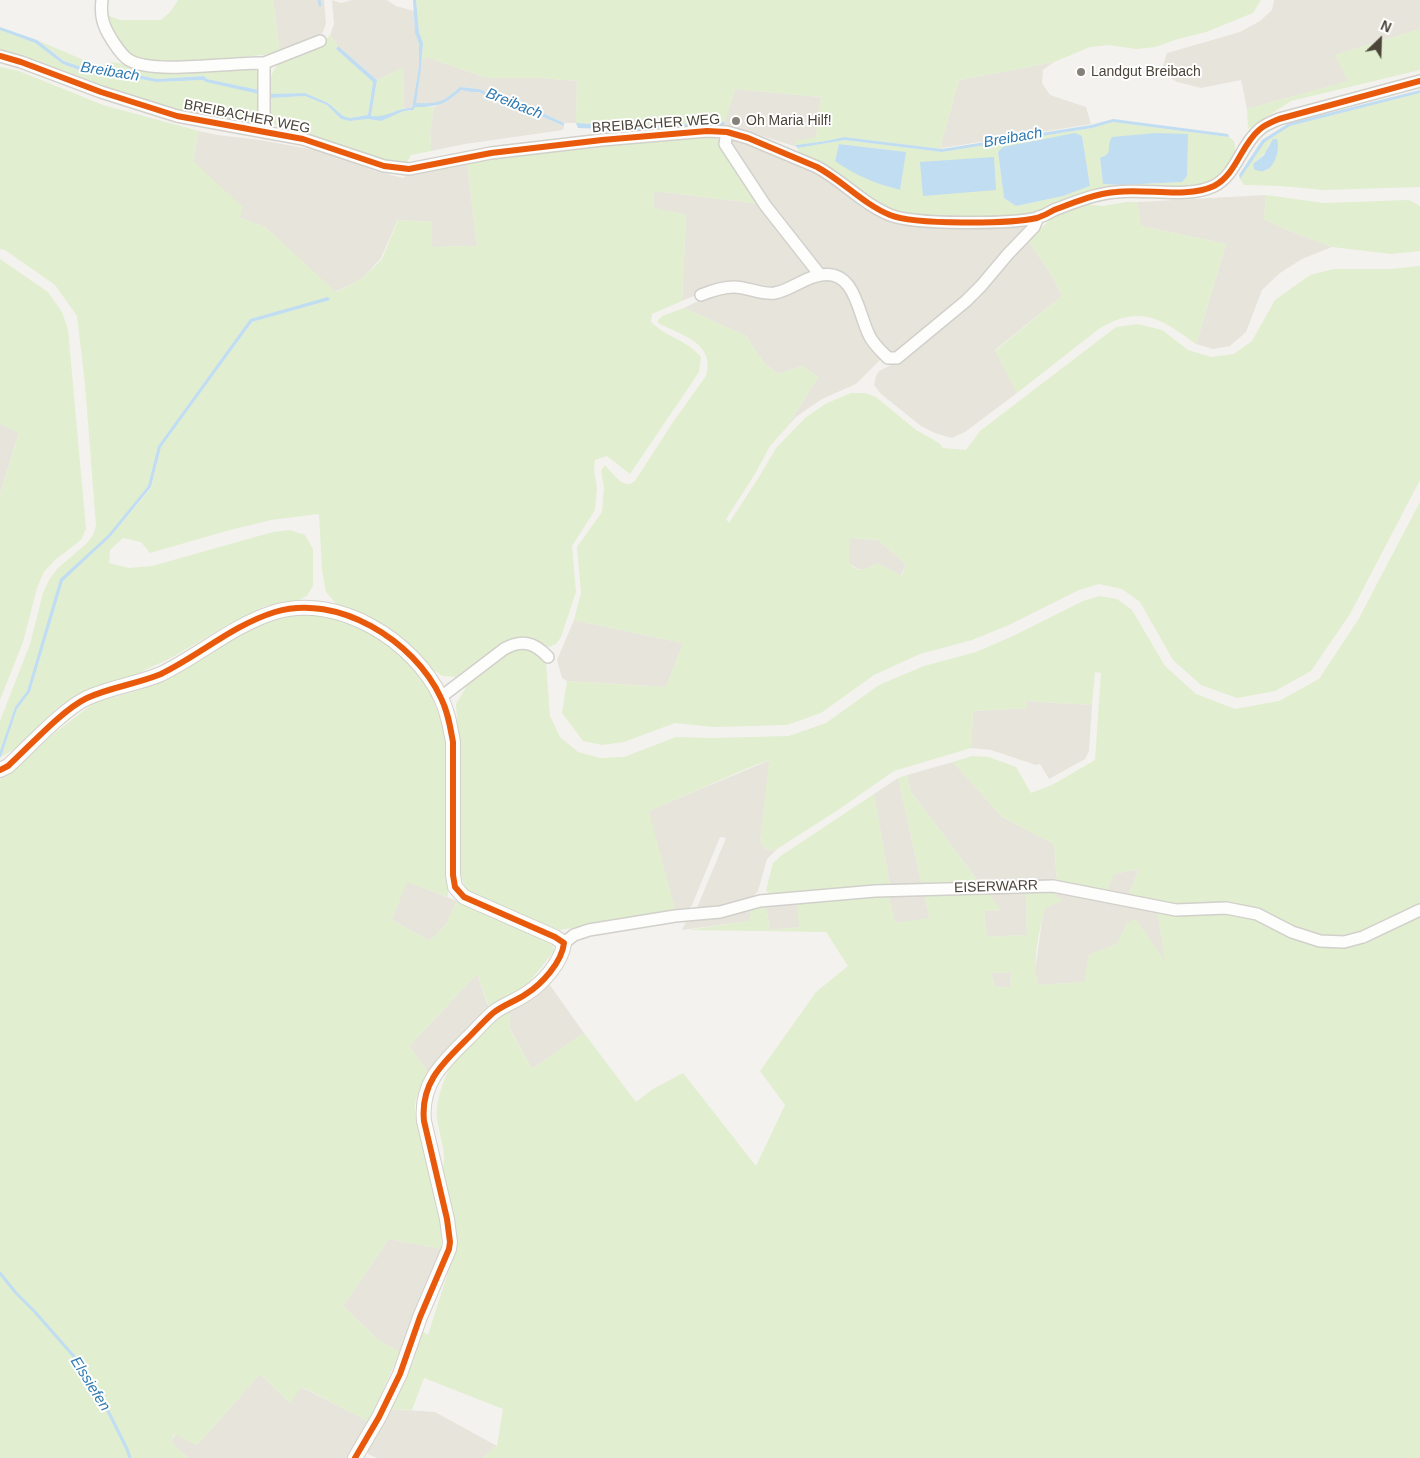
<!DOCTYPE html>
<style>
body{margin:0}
#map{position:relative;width:1420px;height:1458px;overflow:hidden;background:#f4f2ee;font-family:Arial,sans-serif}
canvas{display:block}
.north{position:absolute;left:1355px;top:15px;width:50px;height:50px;-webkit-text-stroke:4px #fff;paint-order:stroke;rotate:24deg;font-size:14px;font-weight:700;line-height:20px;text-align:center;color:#4b4439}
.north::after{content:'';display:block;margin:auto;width:18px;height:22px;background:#4b4439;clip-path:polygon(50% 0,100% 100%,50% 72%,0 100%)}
</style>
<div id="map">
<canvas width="1420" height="1458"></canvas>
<div class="north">N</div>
</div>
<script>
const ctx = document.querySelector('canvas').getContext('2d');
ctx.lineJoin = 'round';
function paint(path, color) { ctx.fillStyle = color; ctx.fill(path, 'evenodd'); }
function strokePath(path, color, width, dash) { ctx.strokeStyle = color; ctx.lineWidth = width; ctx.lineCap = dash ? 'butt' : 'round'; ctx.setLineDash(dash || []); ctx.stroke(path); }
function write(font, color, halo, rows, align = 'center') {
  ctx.font = font + ' Arial,sans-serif'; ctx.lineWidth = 4; ctx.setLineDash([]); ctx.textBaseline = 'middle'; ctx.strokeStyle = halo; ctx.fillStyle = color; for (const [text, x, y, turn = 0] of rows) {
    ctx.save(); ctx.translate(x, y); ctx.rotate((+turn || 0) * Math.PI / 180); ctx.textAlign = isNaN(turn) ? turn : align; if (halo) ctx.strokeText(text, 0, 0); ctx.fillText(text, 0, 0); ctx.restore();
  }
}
const residential = new Path2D(`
 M273 0H324L326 23 323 32 317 38 280 53Z
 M332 0 341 3 352 0H387L396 6 414 11 415 32 419 44V66L412 108H404L403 68 377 80 338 46 330 35 334 24Z
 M1274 0H1420V29L1335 55 1349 81 1247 109 1241 80 1201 88 1177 82 1161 72 1167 53 1240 32 1260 21 1272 10Z
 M427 57 487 78H543L577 81 576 123H564L519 102 487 93 480 89 460 87 450 96 435 104H415L422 60Z
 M1054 62 1043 70 1042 83 1050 95 1086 107 1091 124 942 148 941 144 959 80Z
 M735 89 821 97 816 138 796 141 797 147 724 124Z
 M461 90 471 92H479L487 96 518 106 564 126 563 130 465 144 431 151 430 129 434 107 452 98Z
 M199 131 217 135 260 140 321 151 375 171 403 178 410 173 467 162 477 246 432 247V222L398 220V219L381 258 363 278 335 292 265 227 240 218 193 161Z
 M736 139 805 165 840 187 861 207 889 221 906 225 940 226 1007 227 1029 225 980 285 912 342 892 354 881 346 846 279 818 265 794 238 730 147V142Z
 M654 191 761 204 813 272 777 290 716 287 682 301 686 215 654 208Z
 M1266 195 1264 219 1285 229 1332 247 1302 259 1280 273 1262 290 1246 332 1230 346 1213 349 1196 344 1226 244 1141 226 1137 202Z
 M1028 240 1054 279 1062 296 995 350 1017 393 965 432 952 438 935 433 921 426 881 394 874 385 876 376 879 371 903 359Z
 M819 280H835L846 287 882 358 856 384 822 399 796 417 787 427 818 377 802 366 778 374 764 363 746 336 684 308 718 291 735 289 765 296Z
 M0 424 19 432 0 495Z
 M849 538 878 540 906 564 901 576 877 563 865 570 858 569 853 566 849 562 848 557Z
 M574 620 683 643 666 687 567 681 562 678 557 660Z
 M1026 701 1092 705 1089 751 1085 759 1049 779 1040 764 1036 765 991 750 971 748 973 711 1027 708Z
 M770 760 760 841 766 850 777 849 767 859 758 891 753 897 722 908 696 910 726 838 720 837 692 905 687 911 675 910 648 811Z
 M953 762 1002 817 1054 844 1057 882 981 885 911 792 907 775Z
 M898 778 922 886H890L874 794Z
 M1139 869 1129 895 1107 891 1113 874Z
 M406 881 457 901 447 923 430 941 392 920Z
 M1048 889 1157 911 1166 963 1128 922 1117 944 1089 955 1085 982 1038 985 1035 971 1042 921Z
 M1026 890 1027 935 987 937 984 911 1000 910 987 891Z
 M888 893H924L930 919 895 923Z
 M797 902 800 927 770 930 766 907Z
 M751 910 750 921 682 930 686 921Z
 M1011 972 1010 988 995 987 991 973Z
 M477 974 486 1000 490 1009 428 1072 409 1046Z
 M547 981 584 1033 532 1069 510 1029 509 1011Z
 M389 1239 441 1249 432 1276 400 1352 378 1340 343 1306Z
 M260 1374 289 1402 301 1387 368 1421 347 1458H189L175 1447 172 1442 175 1434 197 1445Z
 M390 1409 435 1412 497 1446 482 1458H377L368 1454 367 1447Z`);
const green = new Path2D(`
 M178 0H273L280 53 167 65 133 58 106 26 104 11 109 16 120 20H161L171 11Z
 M416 0H1261L1253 13 1206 32 1178 39 1155 47 1136 49 1109 45 1090 47 1054 62 959 80 941 144 942 149 844 137 826 141 796 145V141L816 137 821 97 735 89 725 122 637 127 576 123 577 81 543 78H487L427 57 422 60 423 43 419 32Z
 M1420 29V70L1291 101 1248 129 1247 109 1348 81 1335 55Z
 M0 30 35 43 63 64 87 73 100 71 156 82 203 80 259 94 258 117 250 124C225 120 199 118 175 110 116 93 59 66 0 50Z
 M330 35 338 46 336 49 373 82 368 115 350 118 343 116 328 103 305 93 269 94C270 54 291 61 318 46 322 43 326 39 330 35Z
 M37 40 100 67 112 62 144 68H255L260 77 259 90 207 79 204 76 157 79 100 67 87 70 65 61Z
 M0 67 19 71 103 105 199 131 193 161 243 207 240 218 265 227 336 292 363 278 382 259 398 220 432 222V247L477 246 467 162 492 156 699 135 714 137 719 140 761 204 654 191V208L686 215 682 301 652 314 651 322C666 337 687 340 701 357L699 372 630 474 607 456 595 460 594 470 597 488 595 510 572 546 576 592 561 637 556 644 549 647 529 638 512 639 456 677 443 676 431 669 418 653 390 629 359 612 338 606 326 592 322 570 319 514 271 520 230 530 150 553 141 542 123 538 110 550 109 563 129 568 152 566 273 532 290 530 305 535 313 549V586L307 596 296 601 265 606 231 623 171 658 132 676 102 685 78 694 56 709 22 744 1 757 17 709 30 692 63 581 111 536 151 488 161 447 252 322 329 300 328 298 250 319 158 446 148 486 109 535 61 579 27 691 15 707 0 751V721L30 644 43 593 49 580 57 569 87 543 93 535 96 526 85 384 77 316 55 285 5 250 0 249Z
 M403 68 404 108 381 117 371 116 377 80Z
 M1420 93V187L1325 190 1280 186 1244 185 1240 179 1265 142 1290 126ZM1269 143 1274 162 1266 171 1257 170 1254 168 1253 164 1267 151Z
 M305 96 327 105 341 119 350 121 368 119 381 121 404 111H410L415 107H434L430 129 431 151 411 155 406 164 384 160 333 142 281 129 273 123 269 114V98Z
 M1113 122 1229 137 1234 141 1236 153 1230 164 1221 175 1208 183 1193 187H1121L1040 212 1026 215 1002 216H941L903 214 881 206 817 161 800 153 797 148 845 140 942 152 1092 128ZM1082 136 1090 186 1063 196 1016 206 1004 198 998 152ZM1110 139 1182 182 1121 185 1103 184 1100 159 1109 154ZM839 144 905 152 900 190 883 185 835 161Z
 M1266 195 1324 203 1409 200 1420 206V251L1391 254 1332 247 1285 229 1264 219Z
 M1127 202H1137L1141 226 1226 244 1196 344C1162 319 1141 304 1100 328L1017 393 995 351 1062 296 1054 279 1028 240 1054 216 1083 204 1103 206Z
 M0 259 48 292 62 312 68 329 86 529 81 540 55 560 44 572 37 588 23 642 0 700V495L19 433 0 424Z
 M1420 266V480L1350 614 1311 671 1275 691 1237 698 1201 685 1173 660 1140 602 1122 589 1099 584 1079 590 1009 625 972 640 920 654 874 675 821 713 787 725 713 727 675 723 624 742 602 745 583 741 562 713 567 681 666 687 683 643 574 620 581 593 577 547 602 512 604 488 601 471 605 465C613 473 623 491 635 481L673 422 706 376C716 343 681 335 658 323V320L662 316 684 308 746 336 764 363 778 374 802 366 818 377 787 427 770 446 755 474 726 519 729 523 759 477 776 448 805 418 825 404 851 393H865L876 397 916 430 939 443 943 448 966 450 980 431 1116 327 1138 324 1162 330 1188 350 1211 357 1234 354 1252 341 1275 300 1310 275 1334 269H1391ZM850 538 878 540 906 564 902 576 877 563C851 580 846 562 850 538Z
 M1420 502V906L1362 933 1343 937 1324 936 1222 904 1173 903 1129 895 1139 869 1114 874 1107 891 1057 882 1054 844 1002 817 953 762 972 756 989 757 1016 767 1031 793 1052 785 1095 760 1101 673 1095 672 1092 705 1026 701 1027 708 973 711 971 748 894 771 838 810 777 849 766 850 760 841 769 760 748 768 649 811 675 910 560 930 477 898 465 888 460 872 461 774 456 704 468 684 510 650 524 646 535 651 546 662 550 716 560 737 578 752 600 758 624 757 676 737 714 738 789 736 826 723 879 685 924 666 976 652 1013 636 1083 601 1100 596 1117 599 1132 610 1165 666 1196 694 1235 709 1279 701 1319 679 1358 620Z
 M290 614C301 614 314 613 324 615 383 627 436 677 445 738 449 760 447 783 447 806 447 836 447 867 448 897L407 882 392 920 430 941 447 923 457 901 537 934 553 946 554 951 528 984 490 1009 477 974 409 1046 428 1072C423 1083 417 1093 415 1105 414 1113 417 1123 419 1131 425 1169 444 1211 441 1249L389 1239 343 1306 378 1340 400 1352 369 1421H368L302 1387 290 1403 260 1374 197 1445 174 1434 172 1442 175 1447 189 1458H0V779L12 772 52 735 94 703 139 690 160 682 257 626 274 618Z
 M907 775 911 792 981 885 922 886 898 778Z
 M874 794 890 886C850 886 811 892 771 896L766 890 773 863 782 855Z
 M1048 889 1063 901 1045 908C1039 930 1032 964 1038 985L1084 982 1089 955 1117 944 1128 922 1136 919 1165 961 1157 911 1228 913 1255 918 1322 945 1420 915V1458H482L497 1446 503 1409 424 1378 412 1410 390 1409 413 1362 422 1331 428 1335 455 1250 442 1171C448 1154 439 1135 437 1118 435 1102 445 1073 455 1060 467 1046 493 1022 509 1011L510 1030 532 1069 584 1033 636 1102 653 1089 683 1073 756 1166 785 1105 760 1071 816 992 848 966 826 932 688 930 749 921 751 910 766 907 770 930 799 927 797 902 888 893 895 923 930 918 924 893 987 891 1001 910 984 911 987 937 1027 935 1026 890ZM1011 972 1010 988 995 987 991 973Z`);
const water = new Path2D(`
 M413 0H416L419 32 423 43 421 68 416 103C439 104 443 102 460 87L480 89 487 93 519 102 564 123V126L518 106 487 96 479 92H471L461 90C445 105 437 107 415 107L413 110 404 111 381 121 368 119 350 121 341 119 327 105 305 96 269 98V94L305 93 328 103 343 116 350 118 368 115 373 82 336 49 338 46 377 80 371 116C387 118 396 108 412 108L419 66V44L415 33Z
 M0 27 37 40 64 61 87 69 100 67 157 79 204 76 207 79 259 90V94L206 82 203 80 156 82 100 71 87 73 63 64 35 43 0 30Z
 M1420 90V93L1290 126 1265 142 1240 179 1239 175 1262 140 1289 123Z
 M1113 119 1228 134 1229 137 1113 122 1092 128 942 152 845 140 797 148 796 145 826 141 844 137 942 149 1091 125Z
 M725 122 724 127 698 126 638 130 578 128 576 123 637 127Z
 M1075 133 1082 136 1090 186 1063 196 1016 206 1004 198 998 152 1003 147Z
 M1156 133 1188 134 1187 176 1182 182 1121 185 1103 184 1100 158C1115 153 1105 147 1112 137Z
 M1273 139H1277C1281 153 1271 179 1254 169L1253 164 1264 155Z
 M839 144 906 152 900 190C877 184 854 175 835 161Z
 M994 157 996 190 923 196 920 162Z
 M328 297 330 300 252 322 161 447 151 487 111 536 63 581 30 692 17 709 1 757H0V751L15 707 27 691 60 579 108 535 148 486 158 446 250 319Z`);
const stream = new Path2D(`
 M319 0 320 5
 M0 1273 16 1293 35 1312 77 1360 85 1382 108 1411 127 1449 130 1458`);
const minor = new Path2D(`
 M102 0C100 16 103 26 112 40 116 46 122 56 129 60 154 75 232 62 264 63
 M0 56 21 62 101 92 177 116 303 139 384 166 409 169 491 153 602 140 707 131 727 132 748 138 817 167C843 181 863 204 890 215 914 225 1010 224 1037 218 1043 216 1049 213 1054 210 1075 202 1094 194 1116 192 1146 188 1186 199 1214 186 1236 175 1241 145 1259 130 1264 125 1272 122 1279 119L1420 81
 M264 131V63L320 41
 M727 132 725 144 765 205 820 275
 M701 295C711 291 722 287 734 287 748 287 761 295 775 293 791 290 805 277 821 275 855 269 858 313 869 335 873 344 881 351 888 358H897L966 301 981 286 1008 254 1034 227 1038 217
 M441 697 504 649C521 639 534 642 548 657
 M564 943 574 935 589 930 675 916 720 912 760 901 875 891 1053 886 1176 910 1226 908 1257 914 1292 932 1320 941 1344 942 1363 937 1420 910`);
const tertiary = new Path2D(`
 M0 770 8 766C30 746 62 710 87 698 111 687 137 684 161 674 200 655 233 625 275 612 337 593 414 640 441 698 448 712 450 726 453 742V875L455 887 464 897 555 937 564 943C562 962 542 984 526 994 516 1001 503 1005 493 1013 485 1020 477 1029 469 1037 444 1062 420 1082 424 1121L447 1219 450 1242 449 1249 420 1317 400 1374 379 1417 355 1458`);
const cycleway = new Path2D(`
 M0 56 21 62 101 92 177 116 303 139 384 166 409 169 491 153 602 140 707 131 727 132 748 138 817 167C843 181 863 204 890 215 914 225 1010 224 1037 218 1043 216 1049 213 1054 210 1075 202 1094 194 1116 192 1146 188 1186 199 1214 186 1236 175 1241 145 1259 130 1264 125 1272 122 1279 119L1420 81
 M0 770 8 766C30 746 62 710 87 698 111 687 137 684 161 674 200 655 233 625 275 612 337 593 414 640 441 698 448 712 450 726 453 742V875L455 887 464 897 555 937 564 943C562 962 542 984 526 994 516 1001 503 1005 493 1013 485 1020 477 1029 469 1037 444 1062 420 1082 424 1121L447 1219 450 1242 449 1249 420 1317 400 1374 379 1417 355 1458`);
const markers = [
 [1081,72,5,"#868178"],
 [736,121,5,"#868178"]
];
const poiNames = [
 ["Landgut Breibach",1091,72],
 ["Oh Maria Hilf!",746,121]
];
const streetNames = [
 ["BREIBACHER WEG",247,117,11],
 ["BREIBACHER WEG",656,124,-4],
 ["EISERWARR",996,887,-2]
];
const waterNames = [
 ["Breibach",110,72,9],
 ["Breibach",514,104,22],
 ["Breibach",1013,138,-10],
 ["Elssiefen",90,1384,58]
];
paint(residential, '#e7e4dc');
paint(green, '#e1eecf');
paint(water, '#c0ddf1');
strokePath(stream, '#c0ddf1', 3);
strokePath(minor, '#d2d0cb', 14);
strokePath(tertiary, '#d2d0cb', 16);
strokePath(minor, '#fdfdfc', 11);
strokePath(tertiary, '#fdfdfc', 14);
strokePath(cycleway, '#e8590c', 6);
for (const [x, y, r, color] of markers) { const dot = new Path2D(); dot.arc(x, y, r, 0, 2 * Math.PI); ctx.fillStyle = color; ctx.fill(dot); strokePath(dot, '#fff', 2); }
write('14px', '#4b4439', '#fff', poiNames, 'left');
write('14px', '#4b4439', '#fff', streetNames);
write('italic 15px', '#2e7ab2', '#fff', waterNames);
</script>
